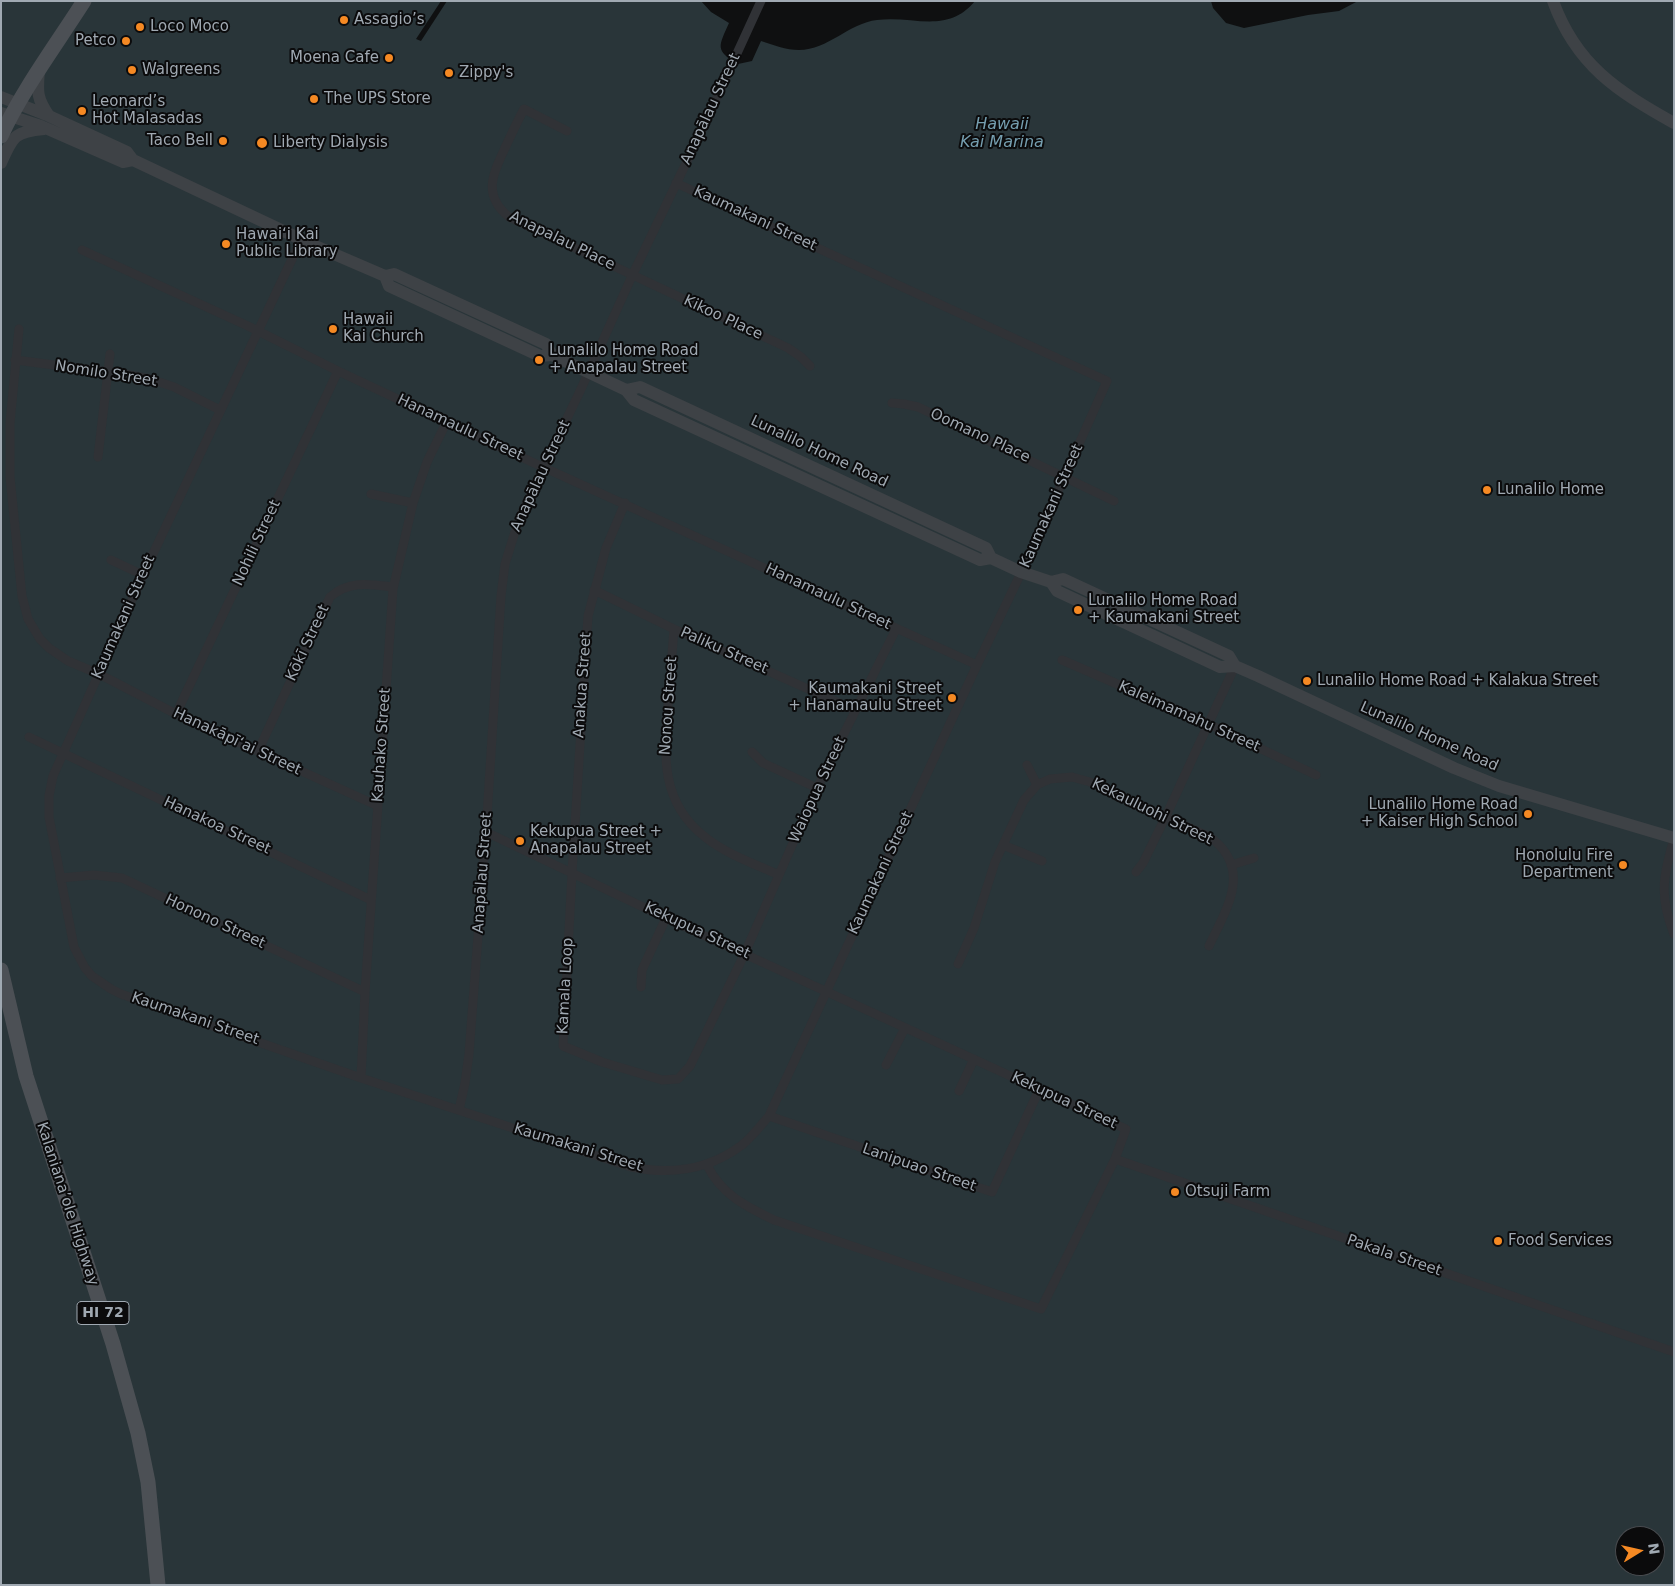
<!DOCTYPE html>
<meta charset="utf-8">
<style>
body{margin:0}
#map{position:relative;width:1675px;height:1586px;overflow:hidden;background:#0f1011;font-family:"DejaVu Sans",sans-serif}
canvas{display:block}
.frame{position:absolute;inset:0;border:2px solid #a0a9b2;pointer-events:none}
.north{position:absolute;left:1615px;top:1526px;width:50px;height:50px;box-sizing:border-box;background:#0b0b0c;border:1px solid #474a4e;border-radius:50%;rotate:81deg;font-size:14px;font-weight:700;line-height:20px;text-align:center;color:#a0a9b2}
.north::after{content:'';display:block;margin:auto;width:18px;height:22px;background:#f58923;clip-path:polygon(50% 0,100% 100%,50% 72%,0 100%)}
</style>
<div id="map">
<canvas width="1675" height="1586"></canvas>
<div class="frame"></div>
<div class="north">N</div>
</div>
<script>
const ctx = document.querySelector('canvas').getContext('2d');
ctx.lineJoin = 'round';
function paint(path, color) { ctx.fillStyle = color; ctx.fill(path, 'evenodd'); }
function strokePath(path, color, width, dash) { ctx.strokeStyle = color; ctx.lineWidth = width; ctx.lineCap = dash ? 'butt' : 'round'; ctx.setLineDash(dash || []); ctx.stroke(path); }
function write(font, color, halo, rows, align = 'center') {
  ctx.font = font + ' "DejaVu Sans",sans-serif'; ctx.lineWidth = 4; ctx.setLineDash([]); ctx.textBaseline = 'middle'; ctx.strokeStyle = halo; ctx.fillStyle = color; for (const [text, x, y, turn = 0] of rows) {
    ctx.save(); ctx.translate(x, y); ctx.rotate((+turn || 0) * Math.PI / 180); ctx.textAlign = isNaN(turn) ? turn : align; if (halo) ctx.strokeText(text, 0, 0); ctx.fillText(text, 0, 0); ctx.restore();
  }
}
const water = new Path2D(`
 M1 1H701L711 12 729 23C719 46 714 50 738 64L752 61 761 41C773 45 786 50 799 50 828 50 849 23 877 20 913 15 947 35 975 1H1211L1213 8 1226 23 1244 28 1308 15 1339 11 1358 1H1674V1585H1ZM1625 1536H1655V1566H1625Z`);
const pier = new Path2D(`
 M441 1H447L421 41 416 39Z`);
const street = new Path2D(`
 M567 131 524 109C517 122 511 135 505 148 493 174 482 195 509 217L788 348 801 357 810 366
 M301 240 143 575 53 776 49 796V817L74 947 85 968 92 976 111 989 121 994 361 1078 631 1167C671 1175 709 1170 742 1145 752 1137 760 1126 769 1116L977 665 1030 554 1107 381 676 183
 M82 250 248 326 338 371 534 463 977 665
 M19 329 10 423V477L22 596 28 619 40 639 49 648 68 661 99 674 176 714 378 806
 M15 360 125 374 150 379 174 387 220 410
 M892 403 904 404 918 407 1114 501
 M98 457 110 354
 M371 494 413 503
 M625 503 606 548 588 616 572 873 563 1046 602 1062 662 1080 678 1079 690 1066 745 953 817 788 896 629
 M111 560 143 575
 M594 590 674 629 855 710
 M674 629C672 654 670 679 668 705 664 755 660 802 705 837 726 854 755 864 779 875
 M1062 660 1200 720 1316 775
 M176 714 338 371
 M29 737 371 900
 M258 751 330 597C349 580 370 584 393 587
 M752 752 763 763 817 788
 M1027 765 1037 785
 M486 832 666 918 1126 1129 1115 1159 1041 1309 774 1220C745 1206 721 1194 707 1165
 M1674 839C1663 876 1659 896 1674 934
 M1003 845 1042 861
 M1231 865 1254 858
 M1136 872 1143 863 1166 816 1235 666
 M60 878 94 875 122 878 365 992
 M958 964 974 928 995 862 1024 800 1037 785 1050 779 1072 777 1090 782 1210 837C1253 869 1227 908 1209 946
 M641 987 642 970 666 918
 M886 1065 905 1028
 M361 1078 365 992 393 589 413 503 427 462 447 421
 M959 1091 974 1059
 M459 1110 465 1083 469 1054 486 832 501 596 505 564 519 519 581 389 632 276 701 132 761 1
 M769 1116 992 1192 1039 1090
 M1115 1159 1674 1352`);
const secondary = new Path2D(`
 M1553 1C1576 65 1617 91 1674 123
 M39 71C37 92 37 99 49 116
 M1 97 49 116 127 152 133 160 313 245 385 276 394 274 546 344 552 355
 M1 113 41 126 123 162 133 160
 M1 163C13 136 14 132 44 129
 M385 276 389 286 540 356 552 355 626 390 634 400 980 560 991 558 1021 572 1051 582 1063 579 1229 656 1235 666
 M626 390 640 387 986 548 991 558
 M1051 582 1057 591 1220 667 1235 666 1258 676 1454 768 1499 786 1674 838`);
const primary = new Path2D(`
 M1 136C23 89 56 45 84 1
 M1 970 26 1076 113 1344 138 1433 148 1482 158 1585`);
const markers = [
 [344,20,5,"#f58923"],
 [140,27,5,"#f58923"],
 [126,41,5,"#f58923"],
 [389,58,5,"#f58923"],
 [132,70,5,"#f58923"],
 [449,73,5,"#f58923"],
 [314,99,5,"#f58923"],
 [82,111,5,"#f58923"],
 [223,141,5,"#f58923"],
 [262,143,6,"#f58923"],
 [226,244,5,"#f58923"],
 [333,329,5,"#f58923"],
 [539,360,5,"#f58923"],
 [1487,490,5,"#f58923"],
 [1078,610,5,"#f58923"],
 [1307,681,5,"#f58923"],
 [952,698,5,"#f58923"],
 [1528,814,5,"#f58923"],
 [520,841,5,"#f58923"],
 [1623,865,5,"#f58923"],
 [1175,1192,5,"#f58923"],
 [1498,1241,5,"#f58923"]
];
const shields = [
 [103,1313,52]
];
const shieldNames = [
 ["HI 72",103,1313]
];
const poiNames = [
 ["Assagio’s",354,20],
 ["Loco Moco",150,27],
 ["Petco",116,41,"right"],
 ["Moena Cafe",379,58,"right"],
 ["Walgreens",142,70],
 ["Zippy's",459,73],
 ["The UPS Store",324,99],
 ["Leonard’s",92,102],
 ["Hot Malasadas",92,119],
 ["Taco Bell",213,141,"right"],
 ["Liberty Dialysis",273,143],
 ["Hawaiʻi Kai",236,235],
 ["Public Library",236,252],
 ["Hawaii",343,320],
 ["Kai Church",343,337],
 ["Lunalilo Home Road",549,351],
 ["+ Anapalau Street",549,368],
 ["Lunalilo Home",1497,490],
 ["Lunalilo Home Road",1088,601],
 ["+ Kaumakani Street",1088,618],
 ["Lunalilo Home Road + Kalakua Street",1317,681],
 ["Kaumakani Street",942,689,"right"],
 ["+ Hanamaulu Street",942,706,"right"],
 ["Lunalilo Home Road",1518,805,"right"],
 ["+ Kaiser High School",1518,822,"right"],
 ["Kekupua Street +",530,832],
 ["Anapalau Street",530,849],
 ["Honolulu Fire",1613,856,"right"],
 ["Department",1613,873,"right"],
 ["Otsuji Farm",1185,1192],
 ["Food Services",1508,1241]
];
const streetNames = [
 ["Anapālau Street",711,109,-65],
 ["Kaumakani Street",755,219,25],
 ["Anapalau Place",562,241,26],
 ["Kikoo Place",723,318,25],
 ["Nomilo Street",106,374,9],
 ["Hanamaulu Street",460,428,25],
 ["Oomano Place",980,436,25],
 ["Lunalilo Home Road",819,452,25],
 ["Anapālau Street",541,476,-65],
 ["Kaumakani Street",1052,506,-66],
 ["Nohili Street",257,543,-65],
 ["Hanamaulu Street",828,597,25],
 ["Kaumakani Street",124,617,-66],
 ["Kōkī Street",308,643,-65],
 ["Paliku Street",724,651,24],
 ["Anakua Street",583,685,-86],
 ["Nonou Street",669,706,-86],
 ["Kaleimamahu Street",1189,717,24],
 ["Lunalilo Home Road",1429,737,24],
 ["Hanakāpī‘ai Street",237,742,25],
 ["Kauhako Street",382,745,-86],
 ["Waiopua Street",818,790,-65],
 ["Kekauluohi Street",1152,812,26],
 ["Hanakoa Street",217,826,25],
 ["Anapālau Street",483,873,-86],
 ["Kaumakani Street",881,873,-65],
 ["Honono Street",215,922,25],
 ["Kekupua Street",697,931,25],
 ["Kamala Loop",566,986,-87],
 ["Kaumakani Street",195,1019,19],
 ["Kekupua Street",1064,1101,25],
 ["Kaumakani Street",578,1148,17],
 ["Lanipuao Street",919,1168,19],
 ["Kalaniana’ole Highway",67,1204,72],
 ["Pakala Street",1394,1256,19]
];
const waterNames = [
 ["Hawaii",1002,125],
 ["Kai Marina",1002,143]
];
paint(water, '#293539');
paint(pier, '#0f1011');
strokePath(street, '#303236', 9);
strokePath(secondary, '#3e4246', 12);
strokePath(primary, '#4c5055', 15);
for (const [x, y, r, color] of markers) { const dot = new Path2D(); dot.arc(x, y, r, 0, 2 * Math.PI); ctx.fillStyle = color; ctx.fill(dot); strokePath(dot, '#0b0b0c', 2); }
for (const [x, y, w] of shields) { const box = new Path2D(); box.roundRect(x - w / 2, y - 11.5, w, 23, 4); ctx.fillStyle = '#0b0b0c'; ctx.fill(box); strokePath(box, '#a0a9b2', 1); }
write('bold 14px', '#a0a9b2', null, shieldNames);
write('15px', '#a0a9b2', '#0b0b0c', poiNames, 'left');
write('15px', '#a0a9b2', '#0b0b0c', streetNames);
write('italic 16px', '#759eaf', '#0b0b0c', waterNames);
</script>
